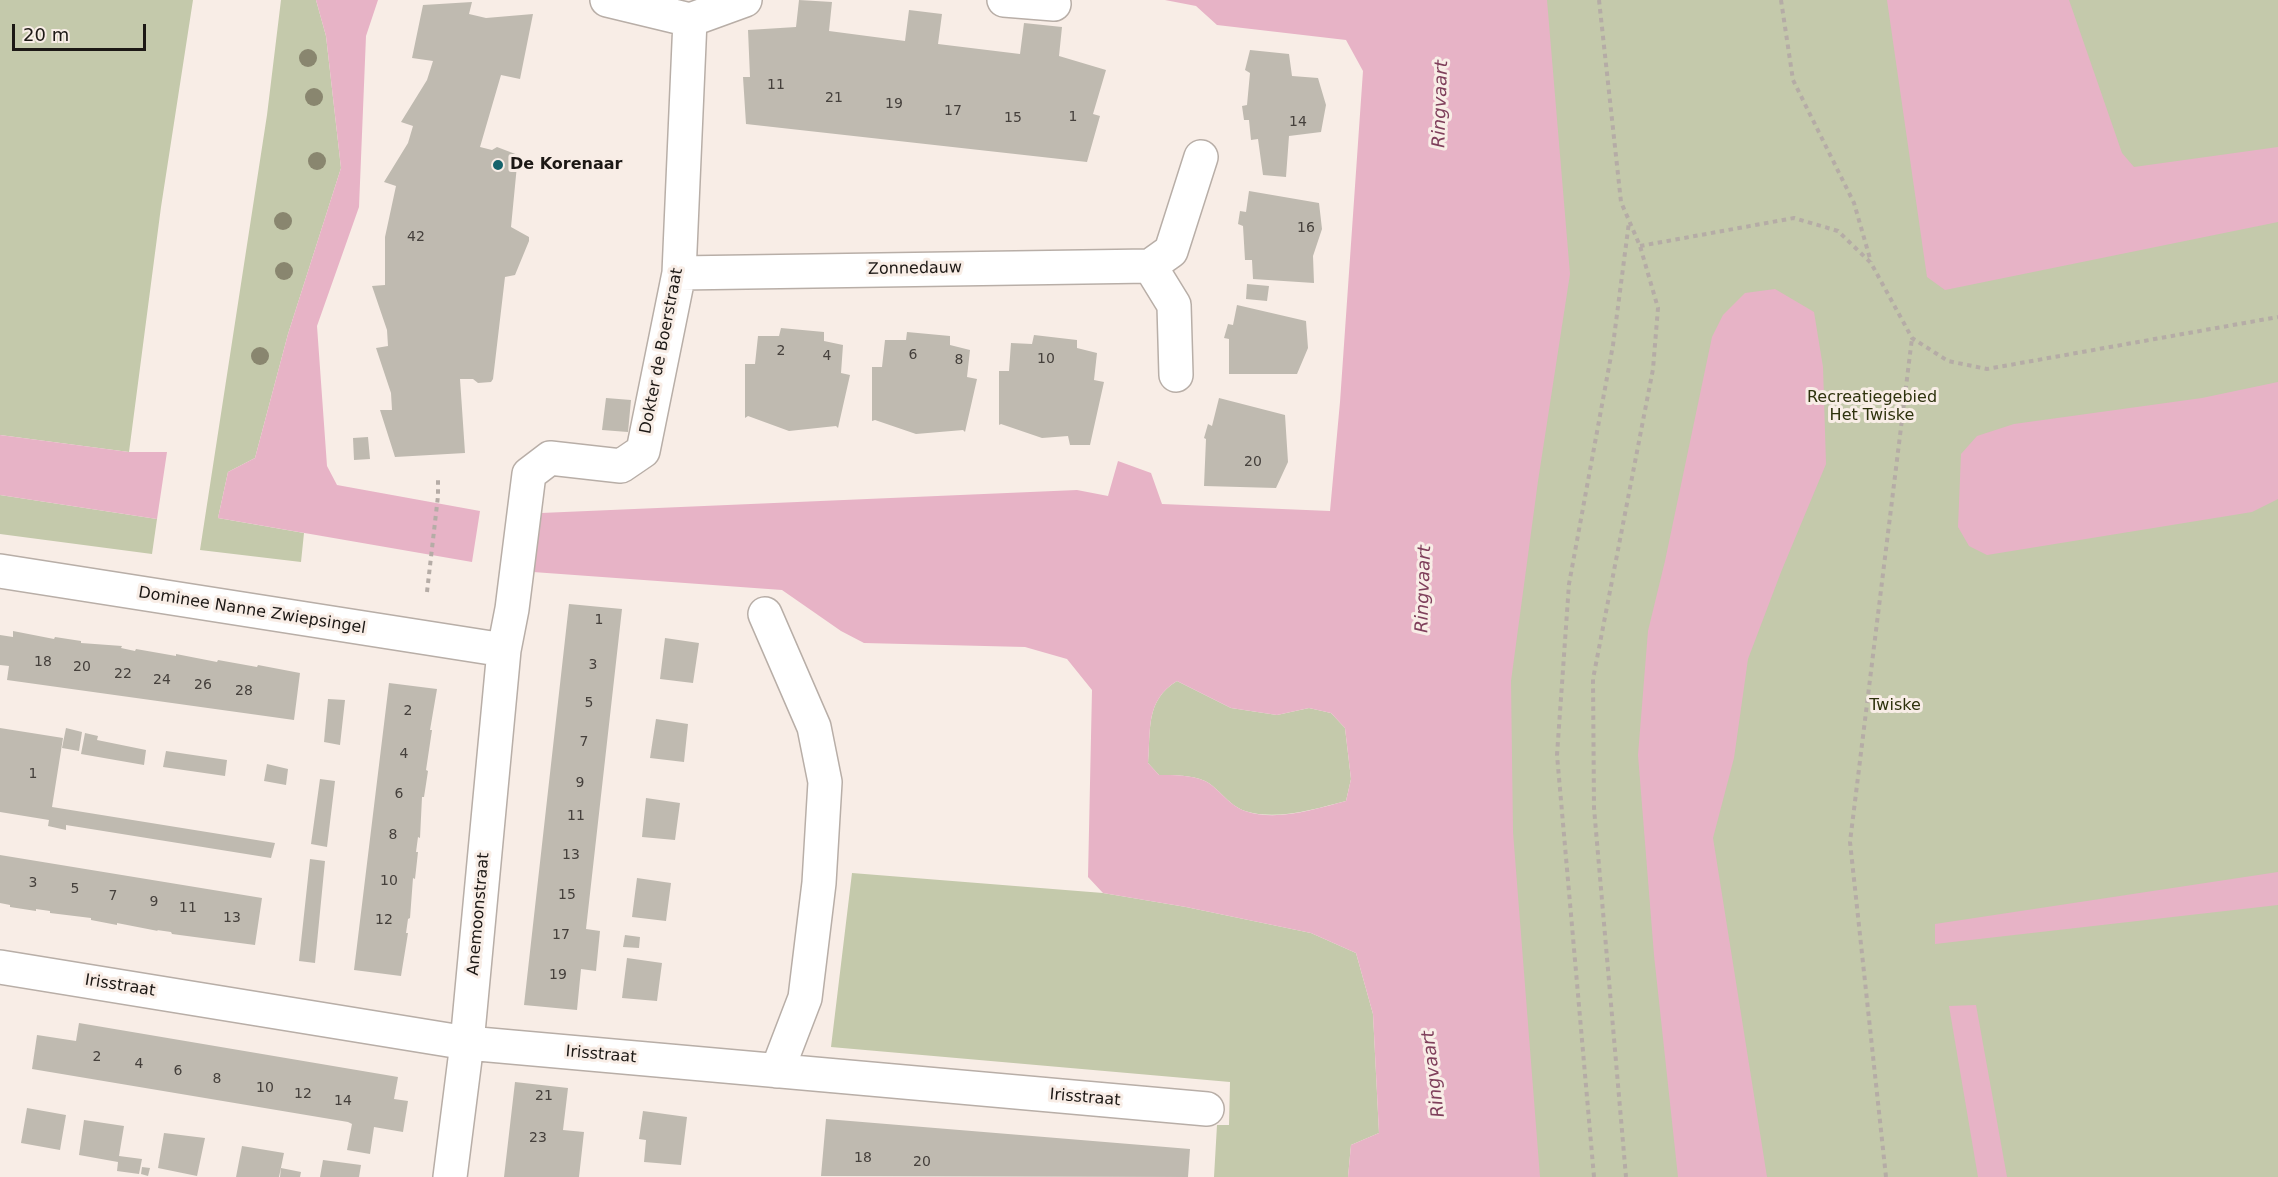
<!DOCTYPE html>
<style>
body{margin:0}
#map{position:relative;width:2278px;height:1177px;overflow:hidden;background:#f8ede6;font-family:"DejaVu Sans",sans-serif}
canvas{display:block}
.scale{position:absolute;left:12px;top:24px;width:134px;height:27px;box-sizing:border-box;border:3px solid #1c1815;border-top:0;padding-left:8px;font-size:18px;line-height:21px;white-space:nowrap;color:#1c1815;-webkit-text-stroke:4px #f8ede6;paint-order:stroke}
</style>
<div id="map">
<canvas width="2278" height="1177"></canvas>
<div class="scale">20 m</div>
</div>
<script>
const ctx = document.querySelector('canvas').getContext('2d');
ctx.lineJoin = 'round';
function paint(path, color) { ctx.fillStyle = color; ctx.fill(path, 'evenodd'); }
function strokePath(path, color, width, dash) { ctx.strokeStyle = color; ctx.lineWidth = width; ctx.lineCap = dash ? 'butt' : 'round'; ctx.setLineDash(dash || []); ctx.stroke(path); }
function write(font, color, halo, rows, align = 'center') {
  ctx.font = font + ' "DejaVu Sans",sans-serif'; ctx.lineWidth = 6; ctx.setLineDash([]); ctx.textBaseline = 'middle'; ctx.strokeStyle = halo; ctx.fillStyle = color; for (const [text, x, y, turn = 0] of rows) {
    ctx.save(); ctx.translate(x, y); ctx.rotate((+turn || 0) * Math.PI / 180); ctx.textAlign = isNaN(turn) ? turn : align; if (halo) ctx.strokeText(text, 0, 0); ctx.fillText(text, 0, 0); ctx.restore();
  }
}
const green = new Path2D(`
 M0 0H193L161 207 129 452 0 435Z
 M281 0H316L326 36 341 168 288 334 255 458 228 472 218 518 304 533 301 562 200 550 267 115Z
 M1433 0H2278V1177H1525Z
 M0 495 157 519 152 554 0 534Z
 M1177 681 1231 708 1277 715 1309 708 1331 713 1345 728 1351 779 1346 801C1315 809 1277 821 1245 811 1228 805 1218 787 1205 781 1192 775 1173 775 1159 775L1148 763C1151 729 1145 701 1177 681Z
 M852 873 1103 893 1186 907 1311 933 1356 953 1373 1014 1379 1133 1351 1145 1348 1177H1214L1217 1125H1229L1230 1082 831 1047Z`);
const water = new Path2D(`
 M316 0H378L366 36 359 207 317 326 327 466 337 485 480 511 472 562 218 518 228 472 255 458 288 334 341 168 326 36Z
 M1165 0H1547L1570 274 1538 481 1511 681 1513 832 1540 1177H1348L1351 1145 1379 1133 1373 1014 1356 953 1311 933 1186 907 1103 893 1088 877 1092 690 1067 659 1025 647 864 643 841 631 782 590 533 572 541 513 1077 490 1108 496 1118 461 1151 473 1162 504 1330 511 1340 402 1363 71 1346 40 1217 25 1196 6ZM1177 681 1231 708 1277 715 1309 708 1331 713 1345 728 1351 779 1346 801C1315 809 1277 822 1245 811 1228 805 1218 787 1205 781 1192 775 1173 775 1159 775L1148 763C1151 729 1145 701 1177 681Z
 M1887 0H2069L2122 153 2134 167 2278 147V222L1945 290 1927 277Z
 M1775 289 1814 312 1823 367 1826 464 1781 572 1748 659 1734 758 1713 838 1767 1177H1678L1654 955 1638 755 1648 631 1665 561 1712 337 1723 315 1745 293Z
 M2278 382V499L2252 512 1987 555 1969 546 1958 527 1961 454 1977 436 2014 424 2202 398Z
 M0 435 129 452H167L157 519 0 495Z
 M2278 872V905L1935 944V924Z
 M1976 1005 2007 1177H1978L1949 1006Z`);
const building = new Path2D(`
 M799 0 832 2 829 31 905 41 909 10 942 14 938 44 1020 54 1024 23 1062 27 1059 56 1106 70 1093 114 1100 116 1087 162 746 124 743 77H750L748 30 796 27Z
 M472 2 469 14 486 18 533 14 520 79 501 75 480 147 492 150 497 147 518 155 511 227 529 237V241L515 275 505 277 493 379 491 382 478 383 473 379H460L465 453 395 457 380 410H392L391 393 376 348 388 346 387 330 372 286 385 285V237L396 186 384 182 408 143 413 126 401 122 427 80 433 61 412 58 423 5Z
 M1250 50 1289 54 1292 76 1318 78 1326 105 1321 132 1289 136 1286 177 1263 175 1258 139 1251 140 1249 120H1244L1242 106 1247 105 1250 73 1245 70Z
 M1249 191 1319 203 1322 229 1313 256 1314 283 1253 279 1252 260H1245L1243 226 1238 224 1240 211 1246 212Z
 M1247 284 1269 286 1267 301 1246 299Z
 M1237 305 1306 321 1308 348 1297 374H1229V339L1224 338 1228 324 1233 325Z
 M781 328 824 332V341L843 345 841 373 850 375 838 428 836 426 789 431 748 416 745 418V364H755L758 336H779Z
 M907 332 950 336V345L970 350 967 377 977 379 965 432 963 430 916 434 875 420 872 421V367H882L885 340H906Z
 M1034 335 1077 340V348L1097 353 1094 380 1104 382 1090 445H1070L1068 436 1042 438 1001 424 999 425V371H1009L1011 343 1032 344Z
 M606 398 631 400 628 432 602 430Z
 M1219 398 1285 415 1288 462 1276 488 1204 486 1206 439 1204 438 1208 424 1212 426Z
 M368 437 370 459 354 460 353 438Z
 M569 604 622 609 586 929 600 931 596 971 581 969 577 1010 524 1005Z
 M13 631 54 639 55 637 81 641V643L122 646 121 648 135 651 136 649 176 656V654L217 662 218 660 257 667 258 665 300 673 294 720 7 680 9 666 0 665V635L13 637Z
 M665 638 699 643 693 683 660 679Z
 M389 683 437 689 430 730H432L426 770 428 771 424 797H422L420 838 418 837 416 852H418L415 879 413 878 410 918 408 919 406 933H408L401 976 354 970Z
 M328 699 345 700 340 745 324 742Z
 M656 719 688 724 684 762 650 758Z
 M0 728 63 738 52 807 275 843 271 858 66 825V830L48 826 49 820 0 812Z
 M66 728 82 732 79 751 62 748Z
 M85 733 98 736 97 740 146 750 144 765 81 754Z
 M166 751 227 760 225 776 163 767Z
 M267 764 288 769 286 785 264 781Z
 M320 779 335 781 327 847 311 844Z
 M646 798 680 803 675 840 642 837Z
 M0 855 262 898 255 945 172 934 171 932 157 930 158 931 117 923V925L91 920V918L50 913V911L36 909V911L10 907V905L0 903Z
 M310 859 325 861 315 963 299 961Z
 M637 878 671 883 666 921 632 917Z
 M625 935 640 937 639 948 623 947Z
 M627 958 662 963 657 1001 622 998Z
 M79 1023 398 1077 394 1099 408 1101 403 1132 374 1127 370 1154 347 1150 352 1124 348 1122 32 1069 37 1035 76 1041Z
 M515 1082 568 1088 563 1130 584 1132 579 1177H504Z
 M27 1108 66 1115 60 1150 21 1143Z
 M643 1111 687 1117 681 1165 644 1162 646 1140 639 1139Z
 M826 1119 1190 1149 1188 1177 821 1176Z
 M84 1120 124 1126 119 1156 142 1159 139 1174 117 1171 118 1162 79 1155Z
 M164 1133 205 1138 197 1176 158 1168Z
 M242 1146 284 1153 279 1177H236Z
 M323 1160 361 1165 359 1177H320Z
 M142 1167 150 1168 148 1176 141 1174Z
 M281 1168 301 1172 300 1177H280Z`);
const path = new Path2D(`
 M1599 0 1621 202 1640 246 1658 308 1653 369 1593 679 1594 808 1626 1177
 M1781 0 1793 80 1854 203 1871 262
 M1640 246 1794 218 1838 231 1871 263 1912 338 1948 361 1987 369 2278 317
 M427 592 438 496V479
 M1594 1177 1557 755 1569 584 1613 345 1629 222
 M1886 1177 1850 842 1912 338`);
const minor = new Path2D(`
 M607 0 690 20 745 0
 M1004 0 1054 4
 M1150 266 1174 305 1176 375
 M679 273 1150 266 1171 251 1201 157
 M0 571 504 650
 M765 614 814 727 825 782 819 883 805 998 777 1071
 M0 967 467 1043 1207 1109
 M450 1177 467 1043 504 650 512 609 529 474 550 458 621 466 643 451 679 273 690 20`);
const trees = [
 [308,58],
 [314,97],
 [317,161],
 [283,221],
 [284,271],
 [260,356]
];
const markers = [
 [498,165,6,"#15636c"]
];
const numberNames = [
 ["11",776,85],
 ["21",834,98],
 ["19",894,104],
 ["17",953,111],
 ["1",1073,117],
 ["15",1013,118],
 ["14",1298,122],
 ["16",1306,228],
 ["42",416,237],
 ["2",781,351],
 ["6",913,355],
 ["4",827,356],
 ["10",1046,359],
 ["8",959,360],
 ["20",1253,462],
 ["1",599,620],
 ["18",43,662],
 ["3",593,665],
 ["20",82,667],
 ["22",123,674],
 ["24",162,680],
 ["26",203,685],
 ["28",244,691],
 ["5",589,703],
 ["2",408,711],
 ["7",584,742],
 ["4",404,754],
 ["1",33,774],
 ["9",580,783],
 ["6",399,794],
 ["11",576,816],
 ["8",393,835],
 ["13",571,855],
 ["10",389,881],
 ["3",33,883],
 ["5",75,889],
 ["15",567,895],
 ["7",113,896],
 ["9",154,902],
 ["11",188,908],
 ["13",232,918],
 ["12",384,920],
 ["17",561,935],
 ["19",558,975],
 ["2",97,1057],
 ["4",139,1064],
 ["6",178,1071],
 ["8",217,1079],
 ["10",265,1088],
 ["12",303,1094],
 ["21",544,1096],
 ["14",343,1101],
 ["23",538,1138],
 ["18",863,1158],
 ["20",922,1162]
];
const poiNames = [
 ["De Korenaar",510,165]
];
const streetNames = [
 ["Zonnedauw",915,269,-1],
 ["Dokter de Boerstraat",662,351,-79],
 ["Dominee Nanne Zwiepsingel",252,611,9],
 ["Anemoonstraat",479,914,-85],
 ["Irisstraat",120,986,9],
 ["Irisstraat",601,1055,5],
 ["Irisstraat",1085,1098,5]
];
const parkNames = [
 ["Recreatiegebied",1872,398],
 ["Het Twiske",1872,416],
 ["Twiske",1895,706]
];
const waterNames = [
 ["Ringvaart",1441,104,-88],
 ["Ringvaart",1424,589,-88],
 ["Ringvaart",1434,1074,-97]
];
paint(green, '#c4c9ab');
paint(water, '#e7b3c6');
paint(building, '#bfbab0');
strokePath(minor, '#b8aea7', 36);
strokePath(path, '#b5aca6', 4, [4.5, 4.5]);
strokePath(minor, '#fff', 33);
ctx.fillStyle = '#89866f';
for (const [x, y] of trees) { ctx.beginPath(); ctx.arc(x, y, 9, 0, 2 * Math.PI); ctx.fill(); }
for (const [x, y, r, color] of markers) { const dot = new Path2D(); dot.arc(x, y, r, 0, 2 * Math.PI); ctx.fillStyle = color; ctx.fill(dot); strokePath(dot, '#f8ede6', 2); }
write('14px', '#45403c', null, numberNames);
write('bold 16px', '#1c1815', '#f8ede6', poiNames, 'left');
write('16px', '#1c1815', '#f8ede6', streetNames);
write('16px', '#2e320d', '#f8ede6', parkNames);
write('italic 18px', '#7f3f5b', '#f8ede6', waterNames);
</script>
